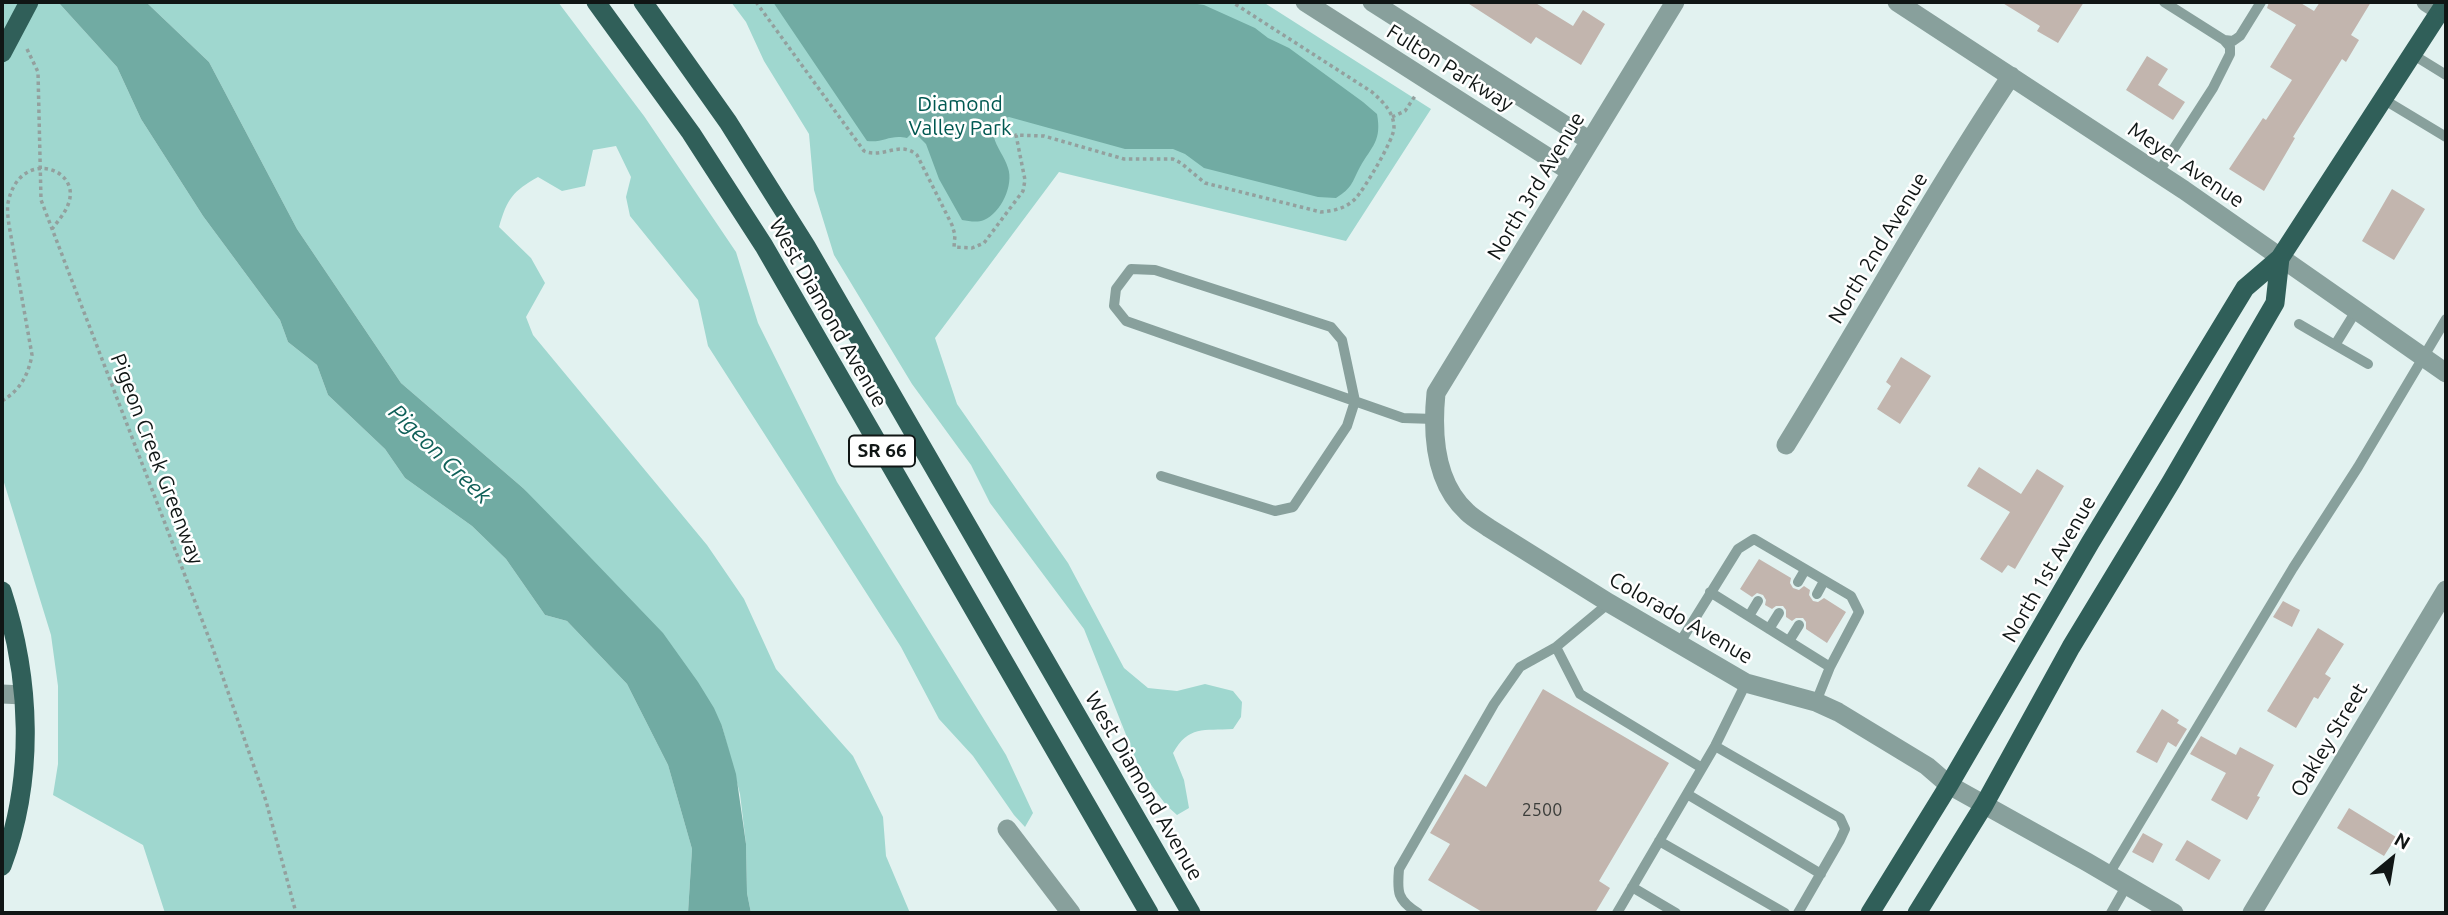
<!DOCTYPE html>
<style>
body{margin:0}
#map{position:relative;width:2448px;height:915px;overflow:hidden;background:#e2f2f0;font-family:Ubuntu,sans-serif}
canvas{display:block}
.frame{position:absolute;inset:0;border:4px solid #101615;pointer-events:none}
.north{position:absolute;left:2357px;top:824px;width:70px;height:70px;-webkit-text-stroke:5px #fff;paint-order:stroke;rotate:30deg;font-size:19px;font-weight:700;line-height:28px;text-align:center;color:#101615}
.north::after{content:'';display:block;margin:auto;width:24px;height:32px;background:#101615;clip-path:polygon(50% 0,100% 100%,50% 72%,0 100%)}
</style>
<div id="map">
<canvas width="2448" height="915"></canvas>
<div class="frame"></div>
<div class="north">N</div>
</div>
<script>
const ctx = document.querySelector('canvas').getContext('2d');
ctx.lineJoin = 'round';
function paint(path, color) { ctx.fillStyle = color; ctx.fill(path, 'evenodd'); }
function strokePath(path, color, width, dash) { ctx.strokeStyle = color; ctx.lineWidth = width; ctx.lineCap = dash ? 'butt' : 'round'; ctx.setLineDash(dash || []); ctx.stroke(path); }
function write(font, color, halo, rows, align = 'center') {
  ctx.font = font + ' Ubuntu,sans-serif'; ctx.lineWidth = 5; ctx.setLineDash([]); ctx.textBaseline = 'middle'; ctx.strokeStyle = halo; ctx.fillStyle = color; for (const [text, x, y, turn = 0] of rows) {
    ctx.save(); ctx.translate(x, y); ctx.rotate((+turn || 0) * Math.PI / 180); ctx.textAlign = isNaN(turn) ? turn : align; if (halo) ctx.strokeText(text, 0, 0); ctx.fillText(text, 0, 0); ctx.restore();
  }
}
const green = new Path2D(`
 M2 2H58L117 67 141 119 203 216 280 320 288 342 317 365 328 395 385 449 405 478 472 526 506 559 545 615 567 621 627 684 668 765 692 849 688 913H165L143 845 53 795 58 764V686L51 635 2 476Z
 M146 2H558L644 116 736 252 758 323 837 482 1006 755 1033 813 1025 827 1014 815 973 756 939 719 901 647 708 346 698 300 630 216 626 197 631 177 616 146 593 150 585 186 562 191 538 177C513 191 507 199 499 227L531 258 545 283 526 317 533 335 707 545 744 599 776 669 853 756 883 817 886 856 910 913H751L747 893 746 844 740 794 722 726 523 488 401 383 297 229 209 62Z
 M731 2H1263L1431 109 1346 241 1059 172 935 338 957 404 1068 563 1124 668 1148 688 1177 691 1205 684 1233 691 1242 702 1241 717 1233 729C1203 731 1189 725 1173 753L1184 780 1189 808 1177 815 1166 805 1140 770 1084 629 990 503 971 465 912 384 834 255 814 190 809 134 764 61 746 22Z`);
const water = new Path2D(`
 M58 2H146L209 62 297 229 401 383 523 488 566 532 663 633 698 682 714 708 722 726 736 774 746 844 747 893 751 913H688L692 849 668 765 627 684 567 621 545 615 506 559 472 526 405 478 385 449 328 395 317 365 288 342 280 320 203 216 141 119 117 67Z
 M773 2H1184L1204 5 1255 28 1268 38 1289 48 1363 102 1377 114C1382 141 1372 146 1360 167 1351 184 1353 187 1336 198L1318 197 1204 168 1185 154 1173 149H1125L1009 117C999 120 991 125 994 137 996 147 1005 157 1008 168 1014 185 1001 213 984 220 977 223 969 221 962 220L939 179 926 144 919 137 911 134 907 138C890 134 884 143 867 141Z`);
const building = new Path2D(`
 M1466 2H1534L1573 26 1583 10 1605 24 1581 65 1536 37 1531 44Z
 M2001 2H2084L2058 43 2037 31 2040 26Z
 M2269 2H2299L2314 11 2320 2H2371L2351 35 2359 40 2346 62 2342 59 2293 137 2295 138 2264 191 2229 169 2263 118 2266 120 2292 80 2270 67 2296 25 2267 8Z
 M2147 56 2168 69 2158 85 2185 102 2173 120 2126 90Z
 M2392 189 2425 209 2394 260 2362 241Z
 M1901 357 1931 376 1900 424 1877 409 1891 386 1886 382Z
 M1979 467 2021 494 2037 469 2064 486 2015 569 2008 565 2002 573 1980 559 2010 512 1967 486Z
 M1759 559 1791 578 1790 583 1793 588 1799 590 1804 586 1810 590 1809 595 1813 601 1818 602 1824 598 1846 612 1827 643 1806 629V622L1803 618H1796L1792 621 1786 617V610L1783 606H1776L1772 609 1765 605 1766 600 1763 595 1757 593 1752 597 1740 589Z
 M2283 601 2300 610 2292 627 2273 617Z
 M2318 628 2344 644 2325 674 2331 678 2318 699 2314 697 2296 728 2267 711Z
 M1543 689 1669 763 1599 881 1610 888 1595 913H1484L1428 880 1450 844 1430 833 1465 774 1486 787Z
 M2162 709 2179 720 2177 723 2187 729 2176 747 2168 742 2157 763 2136 752Z
 M2201 736 2236 755 2240 747 2274 765 2257 796 2260 797 2247 820 2211 800 2226 773 2190 754Z
 M2349 808 2396 837 2384 856 2337 828Z
 M2143 833 2163 844 2153 863 2132 852Z
 M2187 840 2221 860 2209 880 2175 860Z`);
const path = new Path2D(`
 M756 2 864 151C883 159 900 140 917 155L952 225 955 235 954 247 972 248 984 243 1023 191 1025 180 1016 135 1044 136 1124 159H1173L1181 163 1205 183 1321 212C1334 211 1346 208 1355 199 1364 190 1394 139 1394 128 1394 112 1383 102 1372 92L1232 2
 M27 49 38 72 41 200 212 646 266 801 296 913
 M1392 117 1405 111 1415 96
 M2 401C20 390 28 376 32 355L9 225C8 218 7 210 8 203 19 148 80 167 69 202 66 212 58 221 52 229`);
const service = new Path2D(`
 M2164 2 2224 40 2233 41 2240 36 2261 2
 M2412 54 2446 75
 M2383 99 2446 137
 M2158 173 2213 88 2230 54V47L2224 40
 M2299 324 2335 345 2356 311
 M2335 345 2368 364
 M1161 476 1275 511 1293 507 1347 426 1355 401 1342 340 1331 327 1155 270 1131 269 1116 289 1114 306 1126 321 1403 418 1434 419
 M1798 582 1805 570
 M1710 592 1830 667
 M1817 594 1824 581
 M1749 616 1758 601
 M1769 629 1779 613
 M1789 641 1799 625
 M1679 644 1738 549 1754 539 1851 596 1859 612 1830 667 1816 702
 M1556 647 1580 694 1702 768
 M1715 746 1840 818 1845 829 1840 840 1798 913
 M1687 794 1821 874
 M1659 841 1785 913
 M2109 874 2293 568 2358 467 2446 319
 M1632 887 1676 913
 M1418 913C1397 900 1397 892 1399 869L1494 704 1520 667 1556 647 1609 603
 M1617 913 1715 746 1746 683
 M2111 913 2127 885`);
const minor = new Path2D(`
 M1305 2 1571 172
 M1372 2 1590 141
 M1675 2 1436 393C1432 433 1434 482 1467 512 1473 518 1482 523 1489 528L1609 603 1746 683 1816 702 1838 712 1927 766 1949 785 2087 862 2174 913
 M1897 2 2184 190 2446 373
 M2426 2 2440 11
 M1786 445C1862 322 1931 196 2011 76
 M2 694 23 695
 M1007 829 1071 913
 M2252 913 2446 590`);
const primary = new Path2D(`
 M596 2 691 133 764 246 1149 913
 M643 2 728 122 806 246 1191 913
 M2 53 29 2
 M2 591C31 679 35 778 2 866
 M1870 913 1949 785 2090 543 2245 288 2280 258 2446 2
 M1917 913 1984 805 2071 647 2171 482 2275 303 2280 258`);
const numberNames = [
 ["2500",1542,810]
];
const shields = [
 [882,451,66]
];
const shieldNames = [
 ["SR 66",882,451]
];
const streetNames = [
 ["Fulton Parkway",1450,68,32],
 ["Meyer Avenue",2186,165,34],
 ["North 3rd Avenue",1536,186,-59],
 ["North 2nd Avenue",1878,248,-59],
 ["West Diamond Avenue",828,313,60],
 ["Pigeon Creek Greenway",157,459,69],
 ["North 1st Avenue",2049,569,-60],
 ["Colorado Avenue",1681,618,30],
 ["Oakley Street",2329,740,-59],
 ["West Diamond Avenue",1144,786,60]
];
const parkNames = [
 ["Diamond",960,104],
 ["Valley Park",960,128]
];
const waterNames = [
 ["Pigeon Creek",440,454,44]
];
paint(green, '#9fd7cf');
paint(water, '#71aba3');
paint(building, '#c2b5ae');
strokePath(path, '#93a09e', 3.5, [3.5, 3.5]);
strokePath(service, '#88a09c', 10);
strokePath(minor, '#88a09c', 19);
strokePath(primary, '#305f59', 19);
write('18px', '#3c3e3b', null, numberNames);
for (const [x, y, w] of shields) { const box = new Path2D(); box.roundRect(x - w / 2, y - 15.5, w, 31, 5); ctx.fillStyle = '#fff'; ctx.fill(box); strokePath(box, '#101615', 2); }
write('bold 19px', '#101615', null, shieldNames);
write('21px', '#101615', '#fff', streetNames);
write('21px', '#005851', '#fff', parkNames);
write('italic 23px', '#106059', '#fff', waterNames);
</script>
